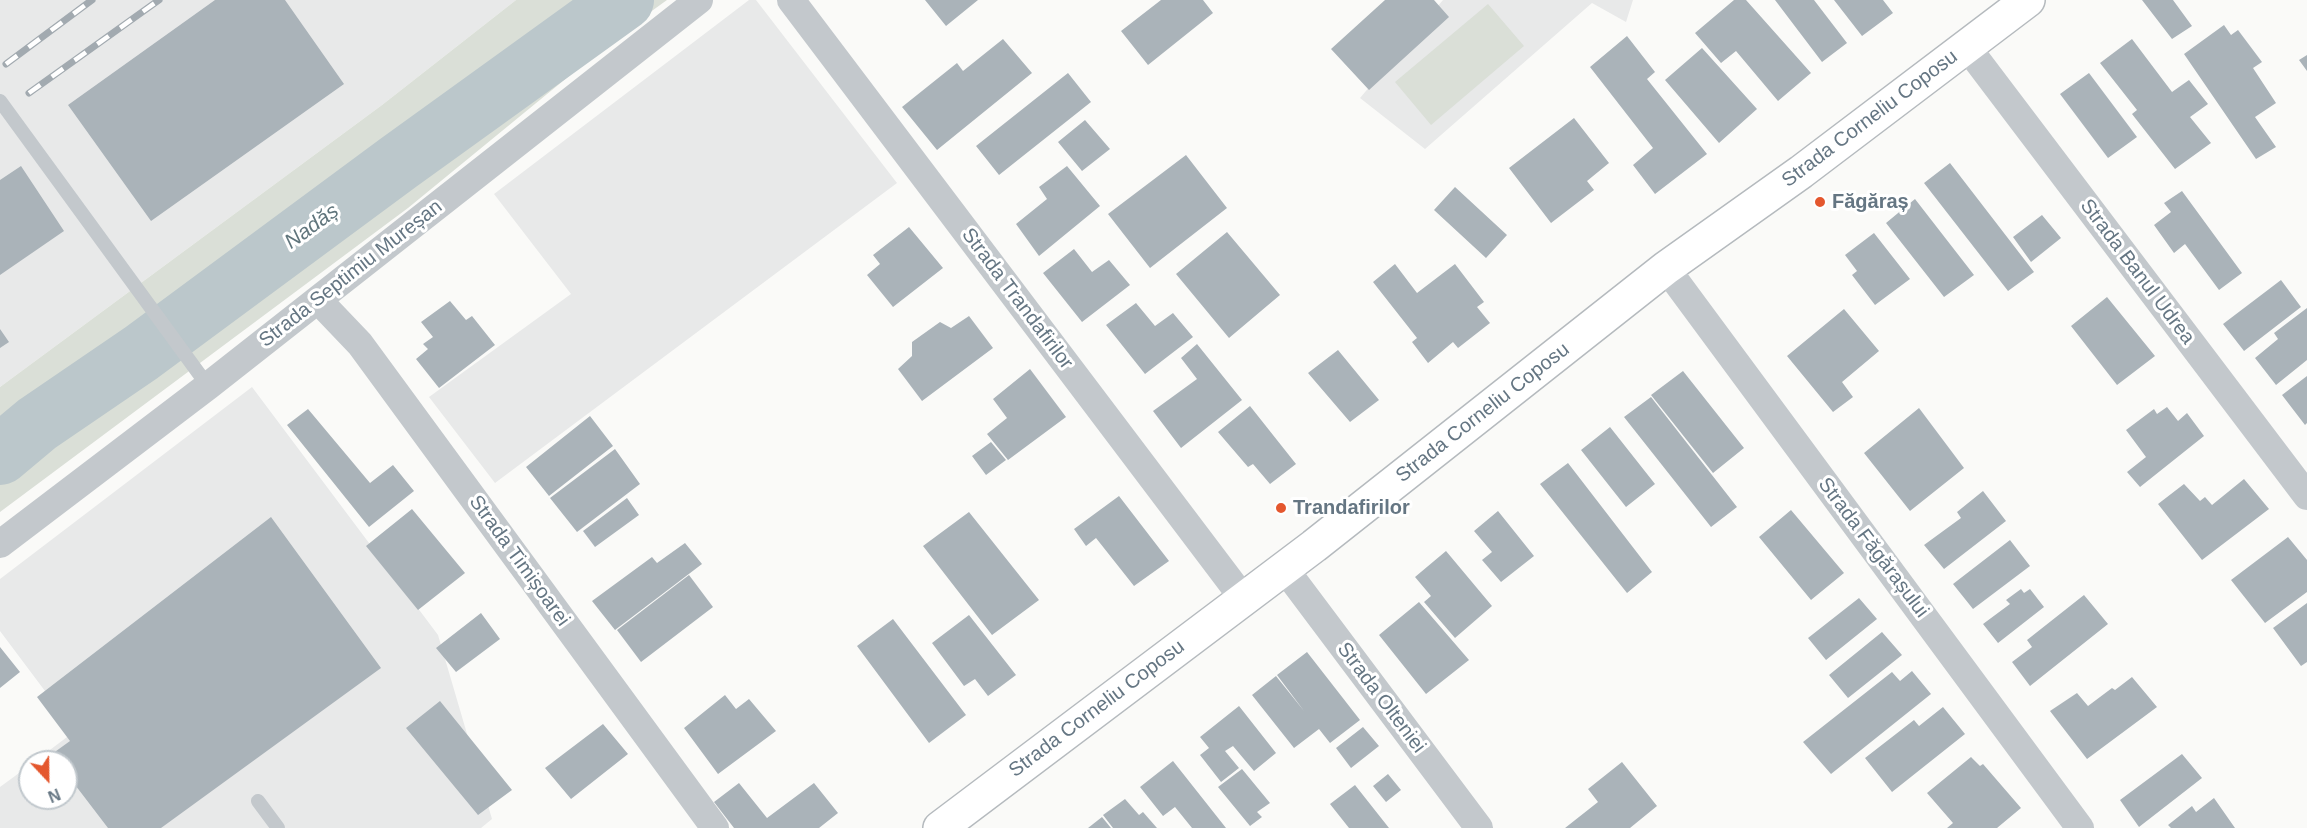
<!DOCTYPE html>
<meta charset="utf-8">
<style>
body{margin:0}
#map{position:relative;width:2307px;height:828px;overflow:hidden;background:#fafaf8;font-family:Helvetica,sans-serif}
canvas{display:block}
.north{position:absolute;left:18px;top:750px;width:60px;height:60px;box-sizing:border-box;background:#fff;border:2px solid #c1c8cd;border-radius:50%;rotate:158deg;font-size:16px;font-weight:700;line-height:24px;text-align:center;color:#657683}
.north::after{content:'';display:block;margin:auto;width:21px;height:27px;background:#e4572e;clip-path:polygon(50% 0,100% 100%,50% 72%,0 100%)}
</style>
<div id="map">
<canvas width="2307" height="828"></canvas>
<div class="north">N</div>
</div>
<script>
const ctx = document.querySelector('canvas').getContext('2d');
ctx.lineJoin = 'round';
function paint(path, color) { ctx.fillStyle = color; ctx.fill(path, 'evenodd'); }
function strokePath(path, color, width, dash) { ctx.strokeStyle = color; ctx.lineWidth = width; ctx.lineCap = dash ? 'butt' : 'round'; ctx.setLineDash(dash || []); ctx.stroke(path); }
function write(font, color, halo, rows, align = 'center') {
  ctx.font = font + ' Helvetica,sans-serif'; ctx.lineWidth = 6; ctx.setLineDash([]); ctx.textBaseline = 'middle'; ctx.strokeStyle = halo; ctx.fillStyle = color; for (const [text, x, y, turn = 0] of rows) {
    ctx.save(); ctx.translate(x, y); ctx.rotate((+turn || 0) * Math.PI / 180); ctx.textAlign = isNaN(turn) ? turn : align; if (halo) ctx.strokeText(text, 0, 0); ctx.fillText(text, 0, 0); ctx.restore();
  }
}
const built = new Path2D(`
 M0 0H516L382 105 0 387Z
 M749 0H756L897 183 495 483 429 397 571 294 494 194Z
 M1443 0H1633L1626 22 1592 3 1425 149 1360 98Z
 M252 387 438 635 492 819 481 828H0V787L30 765V798H66V762H34L75 731 0 631V579Z`);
const green = new Path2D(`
 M516 0H667L624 31 408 208 0 512V387L382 105Z
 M1488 4 1524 46 1431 125 1395 82Z`);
const river = new Path2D(`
 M0 455 37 424 141 353 398 163 624 0`);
const building = new Path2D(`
 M215 0H285L344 84 151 221 68 105Z
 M925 0H978L946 26Z
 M1161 0H1203L1213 13 1148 65 1121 31Z
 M1385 0H1434L1449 17 1369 90 1331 49Z
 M1734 0H1746L1811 73 1778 101 1736 51 1721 63 1695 33Z
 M1775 0H1814L1847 43 1822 62Z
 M1834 0H1883L1893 13 1862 36Z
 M2142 0H2173L2192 26 2172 39Z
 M2224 25 2231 35 2238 30 2262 62 2253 68 2276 103 2255 117 2276 147 2256 159 2184 54Z
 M1627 36 1655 72 1647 79 1707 154 1655 194 1633 165 1653 148 1590 67Z
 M1003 39 1032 73 937 150 902 107 957 63 963 71Z
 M2132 39 2172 92 2189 80 2208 104 2190 117 2211 143 2175 169 2132 114 2137 110 2100 63Z
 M1702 48 1757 109 1719 143 1665 80Z
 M2307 55V71L2299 60Z
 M1068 73 1091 102 999 175 976 146Z
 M2089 73 2137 137 2108 158 2060 94Z
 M1574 118 1609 163 1587 181 1594 190 1551 223 1509 168Z
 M1085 120 1110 149 1082 171 1058 142Z
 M1186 155 1227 208 1150 268 1108 214Z
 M1950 163 2034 272 2008 291 1924 183Z
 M21 166 64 231 0 275V180Z
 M1067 166 1100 206 1039 256 1016 224 1047 199 1039 187Z
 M1455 187 1507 235 1486 258 1434 210Z
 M2182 191 2242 273 2219 290 2185 244 2174 253 2154 225 2171 212 2164 203Z
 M1915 199 1974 275 1944 297 1886 223Z
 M2042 215 2061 238 2031 262 2013 237Z
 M909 227 943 268 893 307 867 275 880 264 873 255Z
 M1227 232 1280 295 1229 338 1176 274Z
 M1874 233 1910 279 1875 305 1852 275 1857 271 1845 255Z
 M1074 249 1092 272 1109 260 1130 285 1082 322 1043 273Z
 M1395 264 1417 293 1455 264 1484 302 1477 307 1490 323 1458 348 1453 342 1428 363 1412 342 1417 338 1373 282Z
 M2281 280 2301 307 2244 351 2223 324Z
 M2107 297 2155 356 2117 385 2071 326Z
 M450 301 466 320 472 316 495 345 439 388 416 359 428 349 423 344 433 337 421 322Z
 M1136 303 1155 326 1173 313 1193 337 1145 374 1106 325Z
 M2307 308V360L2276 385 2255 358 2278 339 2274 333Z
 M1844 309 1879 351 1842 382 1853 397 1833 412 1787 356Z
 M969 316 993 348 922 401 898 369 912 356V342L940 322 951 328Z
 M0 329 9 342 0 348Z
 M1197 344 1242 400 1181 448 1153 411 1197 379 1181 358Z
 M1338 350 1379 400 1350 422 1308 373Z
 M1030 369 1066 417 1008 460 987 434 1007 418 993 399Z
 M1683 371 1744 448 1713 473 1651 395Z
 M2307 376V423L2305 425 2282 395Z
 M1651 397 1737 507 1711 527 1624 417Z
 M1250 406 1296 464 1270 484 1253 464 1248 467 1218 432Z
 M2167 407 2178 421 2187 413 2204 436 2140 487 2127 472 2146 457 2126 430 2154 409 2157 414Z
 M1919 408 1964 468 1910 511 1864 453Z
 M308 409 370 483 393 465 414 491 369 527 287 425Z
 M590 416 613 446 549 496 526 467Z
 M1610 427 1655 484 1626 507 1581 450Z
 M991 442 1006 460 986 475 972 456Z
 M615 449 640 484 577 532 550 498Z
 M1568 463 1652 572 1627 593 1540 484Z
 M2244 479 2269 509 2202 560 2158 504 2184 484 2200 501 2205 497 2212 505Z
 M1983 491 2006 521 1944 569 1924 545 1961 518 1957 512Z
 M1119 496 1169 561 1134 586 1096 538 1086 546 1074 529Z
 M627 498 639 515 595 547 583 531Z
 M412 509 465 573 418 610 366 546Z
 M1791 510 1844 573 1811 600 1759 537Z
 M1498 511 1534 556 1501 582 1482 560 1492 552 1474 531Z
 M969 512 1039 600 992 635 923 546Z
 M271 517 381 668 161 828H108L66 773V762H58L52 754 70 741 37 697Z
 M2288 537 2307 560V592L2265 623 2231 580Z
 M2010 540 2030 566 1973 609 1953 584Z
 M685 543 702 564 615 630 592 601 652 557 657 563Z
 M1446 551 1492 606 1455 638 1424 602 1431 596 1415 577Z
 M689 575 713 607 641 662 617 630Z
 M2021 589 2024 593 2030 589 2044 607 1998 643 1983 624 2010 604 2006 600Z
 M2084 595 2108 624 2030 686 2012 662 2032 647 2027 640Z
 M1859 598 1877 619 1826 660 1808 638Z
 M1419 602 1469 660 1426 694 1379 635Z
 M2307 603V662L2301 666 2273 628Z
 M481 613 500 639 456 672 436 648Z
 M969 615 1016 675 988 696 975 679 964 686 932 643Z
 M893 619 966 715 929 743 857 646Z
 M1882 632 1902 655 1848 698 1829 675Z
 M0 647 20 672 0 688Z
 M1307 652 1360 720 1330 743 1319 729 1294 748 1252 695 1276 676 1304 711 1277 675Z
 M1912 671 1931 694 1831 774 1803 742 1892 672 1900 681Z
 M2132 677 2157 707 2087 759 2050 711 2077 693 2088 706 2112 688 2115 690Z
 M725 695 736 709 749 699 776 731 718 774 684 728Z
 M440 701 512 790 478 815 406 728Z
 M1239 706 1276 753 1254 771 1233 746 1225 751 1239 768 1221 782 1200 755 1209 748 1200 737Z
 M1943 707 1965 734 1892 792 1865 758 1914 720 1919 726Z
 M603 724 628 754 571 799 545 768Z
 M1363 727 1379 746 1351 768 1336 748Z
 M2182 754 2202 778 2139 827 2120 800Z
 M1971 757 1980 766 1983 764 2021 808 1997 828H1947L1953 823 1927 793Z
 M1173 761 1226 828H1192L1175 807 1163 816 1140 787Z
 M1622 762 1657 806 1630 828H1565L1598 802 1588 789Z
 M1242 769 1270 803 1257 812 1262 817 1250 826 1218 787Z
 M1388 774 1401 790 1386 802 1373 786Z
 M739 783 767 818 814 783 838 813 819 828H734L714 802Z
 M1355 785 1389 828H1349L1330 804Z
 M2214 798 2235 828H2171L2168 825 2192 806 2196 812Z
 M1125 799 1139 815 1143 812 1157 828H1113L1103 815Z
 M1102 817 1111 828H1088Z`);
const lane = new Path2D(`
 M0 101 208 386
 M258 801 278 828`);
const street = new Path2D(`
 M791 0 1243 598
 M1967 47 2307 496
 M1666 268 2080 828
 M318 300 360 344 715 828
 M0 544 208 386 699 0
 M1284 568 1479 828`);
const primary = new Path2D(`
 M940 828 1314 546 1666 268 1801 172 2028 0`);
const rail = new Path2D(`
 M6 64 92 0
 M29 93 159 0`);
const markers = [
 [1820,202,6,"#e4572e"],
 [1281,508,6,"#e4572e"]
];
const streetNames = [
 ["Strada Corneliu Coposu",1870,119,-37],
 ["Strada Banul Udrea",2137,272,53],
 ["Strada Septimiu Mureșan",351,274,-38],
 ["Strada Trandafirilor",1017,299,53],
 ["Strada Corneliu Coposu",1483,413,-38],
 ["Strada Făgărașului",1873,548,53],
 ["Strada Timișoarei",519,561,54],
 ["Strada Olteniei",1381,698,53],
 ["Strada Corneliu Coposu",1097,709,-37]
];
const poiNames = [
 ["Făgăraș",1832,202],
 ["Trandafirilor",1293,508]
];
const waterNames = [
 ["Nadăș",312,227,-36]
];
paint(built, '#e8e9e9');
paint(green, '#dadfd7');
strokePath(river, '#bbc7cb', 60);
paint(building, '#aab3b9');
strokePath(primary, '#b5babe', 36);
strokePath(lane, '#c3c8cc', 14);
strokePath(street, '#c3c8cc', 28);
strokePath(primary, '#fff', 33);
strokePath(rail, '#a2aab0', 7);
strokePath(rail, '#fff', 4.5, [14]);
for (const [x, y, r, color] of markers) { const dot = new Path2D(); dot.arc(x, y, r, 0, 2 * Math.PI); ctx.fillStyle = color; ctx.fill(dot); strokePath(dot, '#fff', 2); }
write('20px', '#657683', '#fff', streetNames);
write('bold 20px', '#657683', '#fff', poiNames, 'left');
write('italic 21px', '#60757c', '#fff', waterNames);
</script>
